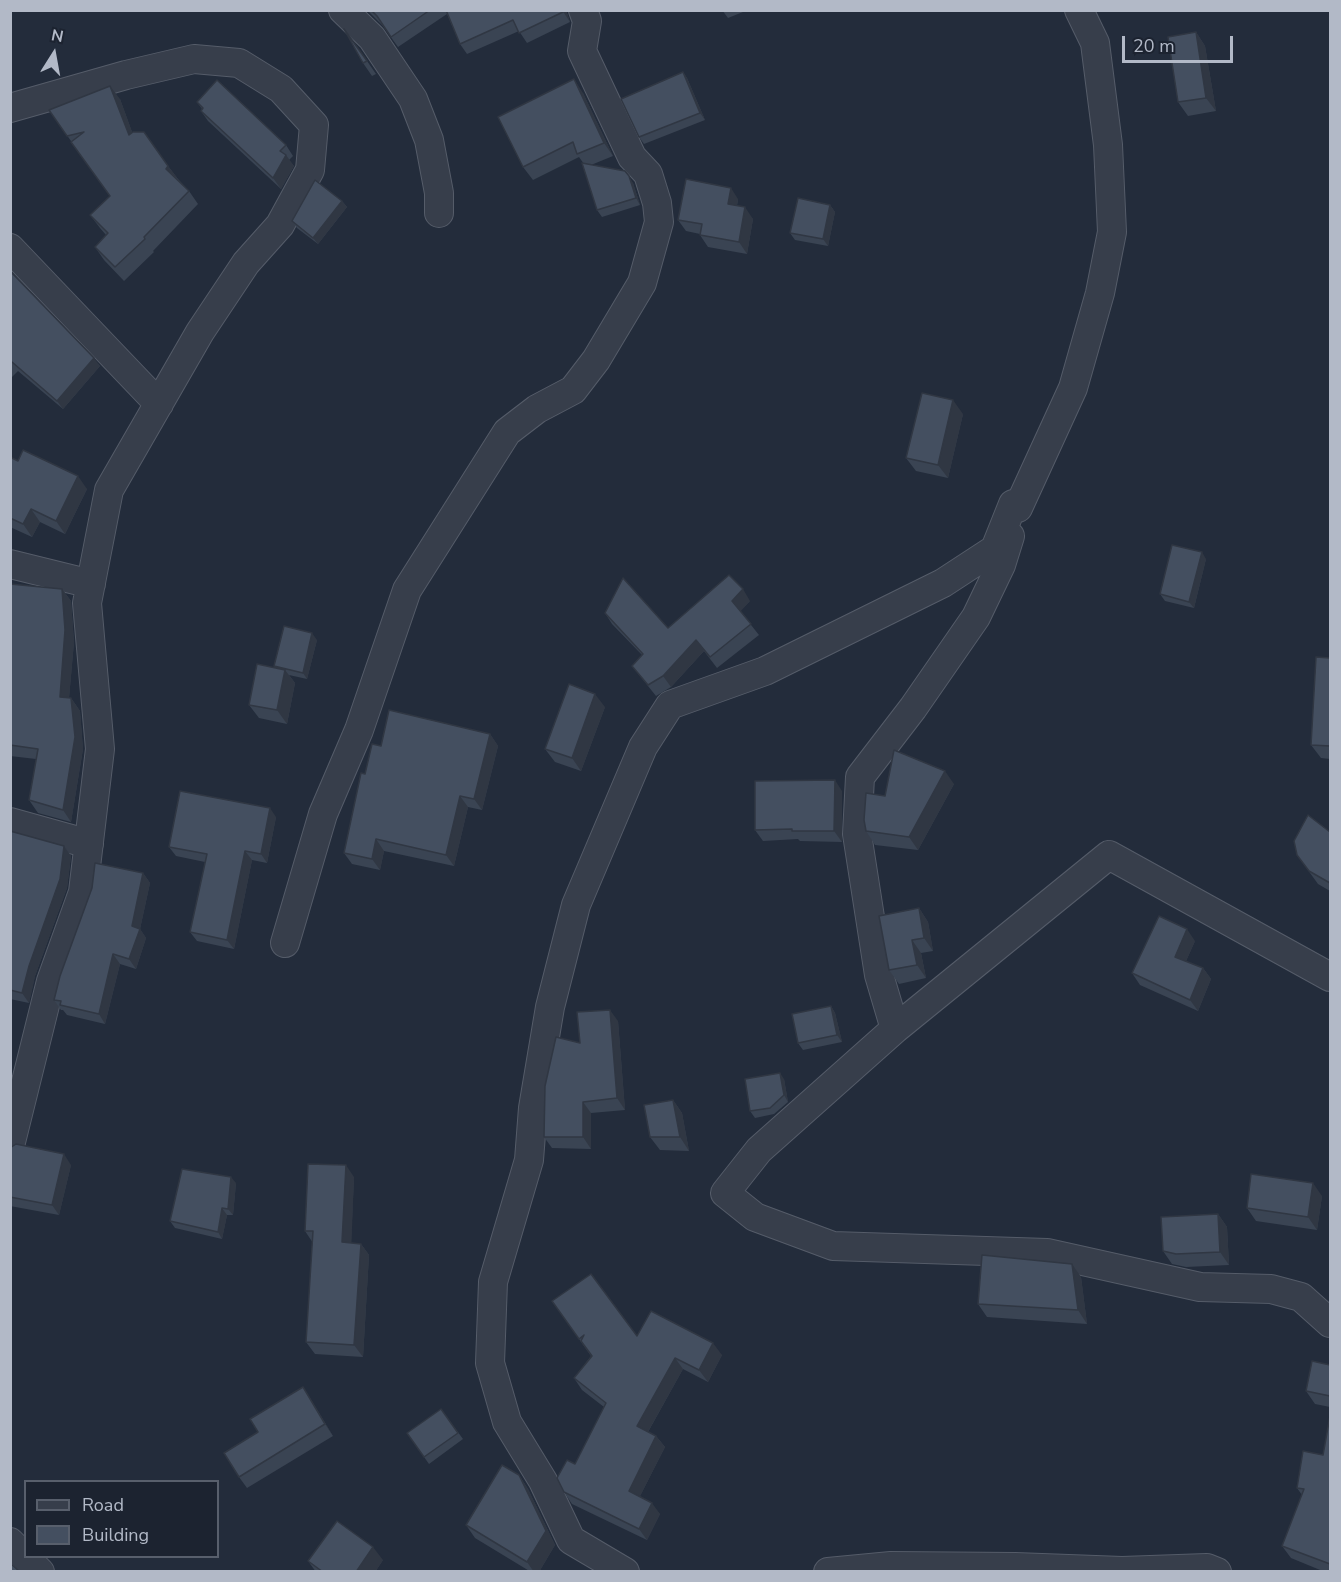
<!DOCTYPE html>
<style>
body{margin:0}
#map{position:relative;width:1341px;height:1582px;overflow:hidden;background:#232c3b;font-family:"Nunito Sans",sans-serif}
canvas{display:block}
.frame{position:absolute;inset:0;border:12px solid #b2b9c7;pointer-events:none}
.legend{position:absolute;left:24px;top:1480px;width:195px;height:78px;box-sizing:border-box;background:#1c2330;border:2px solid #585f6c;margin:0;padding:8px 10px;list-style:none;font-size:18px;color:#b2b9c7}
.legend li{display:flex;align-items:center;gap:12px;height:30px}
.legend b{width:30px;border:2px solid #585f6c}
.north{position:absolute;left:24px;top:24px;width:60px;height:60px;-webkit-text-stroke:4px #1c2330;paint-order:stroke;rotate:11deg;font-size:16px;font-weight:700;line-height:24px;text-align:center;color:#b2b9c7}
.north::after{content:'';display:block;margin:auto;width:21px;height:27px;background:#b2b9c7;clip-path:polygon(50% 0,100% 100%,50% 72%,0 100%)}
.scale{position:absolute;left:1122px;top:36px;width:111px;height:27px;box-sizing:border-box;border:3px solid #b2b9c7;border-top:0;padding-left:8px;font-size:18px;line-height:21px;white-space:nowrap;color:#b2b9c7;-webkit-text-stroke:4px #1c2330;paint-order:stroke}
</style>
<div id="map">
<canvas width="1341" height="1582"></canvas>
<div class="frame"></div>
<ul class="legend">
<li><b style="height:8px;background:#373e4b"></b>Road</li>
<li><b style="height:16px;background:#444f60"></b>Building</li>
</ul>
<div class="north">N</div>
<div class="scale">20 m</div>
</div>
<script>
const ctx = document.querySelector('canvas').getContext('2d');
ctx.lineJoin = 'round';
function strokePath(path, color, width, dash) { ctx.strokeStyle = color; ctx.lineWidth = width; ctx.lineCap = dash ? 'butt' : 'round'; ctx.setLineDash(dash || []); ctx.stroke(path); }
function paint(path, color) { ctx.fillStyle = color; ctx.fill(path, 'evenodd'); }
const minor = new Path2D(`
 M343 10 372 38 413 99 429 140 439 193V213
 M10 108 126 75 194 59 239 63 281 89 314 125 310 170 280 225 246 263 200 332 109 490 87 603 100 749 83 892 51 981 10 1146
 M10 248 159 404
 M1010 536 1001 565 976 617 913 708 860 777 857 834 879 975 895 1029 759 1150 725 1193 755 1217 833 1246 1047 1253 1200 1287 1271 1289 1301 1297 1330 1323
 M10 564 91 584
 M10 822 89 844
 M285 943 323 814 359 730 407 590 507 432 537 409 573 390 596 360 642 283 659 222 657 203 648 174 632 157 582 51 587 21 583 10
 M895 1029 1109 855 1330 977
 M10 1542 40 1572
 M625 1572 571 1540 543 1481 507 1422 490 1363 493 1282 529 1160 533 1108 550 1007 576 905 643 747 670 705 765 671 943 583 995 549 1013 504 1018 508 1073 388 1100 293 1112 232 1108 145 1095 43 1079 10
 M828 1572 891 1566 1015 1567 1122 1571 1207 1568 1217 1572`);
const wall = new Path2D(`
 M367 10H566L570 22 527 43 519 31 467 54 460 44 447 14 398 47 383 26Z
 M722 10H748L728 18Z
 M1196 32 1205 46 1216 111 1188 116 1178 102Z
 M367 61 376 74 372 76 363 63Z
 M683 72 687 78 705 120 644 144 639 137Z
 M583 93 613 156 591 165 633 183 640 205 602 217 597 210 584 164 579 157 533 180 523 167Z
 M120 99 132 132 168 166 178 179 189 191 198 204 153 251 154 252 124 281 104 260 95 247 106 235 100 228 90 215 110 196 49 110Z
 M197 102 286 145 293 156 289 160 294 166 281 189 208 121 201 111 202 109Z
 M738 199 737 206 753 219 747 254 708 247 700 235V234L686 231 678 220Z
 M342 201 347 207 318 244 297 228 292 221Z
 M830 205 835 212 828 246 795 240 790 233Z
 M10 271 100 366 63 409 18 371 10 379Z
 M963 414 948 478 916 471 906 458Z
 M10 457 18 461 87 489 65 534 40 522 32 537 10 527Z
 M1206 559 1194 608 1165 601 1160 594Z
 M10 584 62 589 71 601 74 642 69 698H71L80 711 83 749 71 822 38 813 29 800 36 759 10 756Z
 M750 601 740 611 759 635 717 668 704 651 671 687 656 696 632 666 642 655 612 624 605 613 668 628Z
 M317 640 307 679 289 675 295 683 287 724 259 718 249 705 275 668 274 666Z
 M1330 658V759L1321 758 1311 745Z
 M605 707 581 771 555 762 545 749Z
 M490 734 498 746 482 810 468 807 454 866 384 851 380 870 352 864 344 853 365 774 381 746Z
 M954 784 918 850 875 845 866 831 885 796Z
 M842 791V842L800 841 798 839 763 841 755 830Z
 M276 817 267 863 252 860 234 949 197 941 190 932 205 862 176 856 169 847Z
 M10 831 64 846 71 856 67 888 35 976 29 1003 10 999Z
 M1330 832V891L1318 884 1297 855Z
 M143 873 150 883 140 929 146 938 136 969 120 964 105 1024 67 1015 63 1010H61L54 1000Z
 M919 908 928 922 933 951 921 953 926 978 899 984 889 970Z
 M1195 941 1186 961 1203 968 1211 979 1198 1011 1140 985 1132 973Z
 M831 1006 835 1013 842 1042 803 1050 798 1043Z
 M618 1021 625 1110 591 1113V1149L552 1148 544 1137 580 1043Z
 M784 1079 788 1102 774 1114 755 1118 750 1111Z
 M673 1100 682 1113 689 1151 660 1150 650 1137Z
 M10 1148 71 1165 59 1215 10 1206Z
 M354 1177 351 1243 361 1244 369 1255 363 1357 315 1354 306 1342 313 1243 305 1231Z
 M236 1183 233 1215H227L222 1239 175 1228 170 1221Z
 M1322 1196 1317 1230 1256 1221 1247 1208Z
 M1218 1214 1227 1227 1229 1265 1186 1267 1172 1264 1163 1251Z
 M1081 1277 1087 1324 987 1317 978 1304Z
 M552 1301 637 1336 722 1355 708 1382 683 1369 648 1432 656 1436 665 1447 640 1496 660 1514 647 1540 572 1504 564 1492 575 1464 604 1407 582 1390 574 1378 591 1356Z
 M1330 1365V1407L1315 1404 1306 1391Z
 M310 1398 333 1436 247 1488 239 1477Z
 M441 1409 463 1439 429 1464 407 1433Z
 M1330 1416V1572H1325L1291 1558 1282 1546 1302 1495 1297 1488 1323 1455Z
 M519 1475 528 1489 555 1545 539 1572H531L475 1538 466 1525Z
 M383 1560 375 1572H316L308 1561Z`);
const shadedWall = new Path2D(`
 M562 10H566L570 22Z
 M1196 32 1205 46 1216 111 1206 98Z
 M683 72 687 78 705 120 700 113Z
 M574 79 583 93 613 156 604 143Z
 M110 86 120 99 138 148 129 135Z
 M286 155 294 166 281 189 273 178Z
 M168 166 178 179 166 169Z
 M629 176 633 183 640 205 636 198Z
 M731 188 738 199 735 215 728 204Z
 M342 201 347 207 318 244 313 238Z
 M830 205 835 212 828 246 823 239Z
 M745 207 753 219 747 254 739 242Z
 M94 358 100 366 63 409 57 401Z
 M953 400 963 414 948 478 938 465Z
 M78 476 87 489 65 534 56 521Z
 M31 509 40 522 32 537 23 524Z
 M1202 552 1206 559 1194 608 1189 602Z
 M62 589 71 601 74 642 68 710 60 697Z
 M743 589 750 601 740 612 732 601Z
 M312 633 317 640 307 679 303 673Z
 M696 640 704 651 671 687 663 676Z
 M285 670 295 683 287 724 277 710Z
 M595 694 605 707 581 771 572 758Z
 M71 698 80 711 83 749 71 822 63 810Z
 M490 734 498 746 482 810 474 799Z
 M945 771 954 784 918 850 909 837Z
 M835 780 842 791V842L834 831Z
 M460 796 468 807 454 866 446 855Z
 M270 808 276 817 267 863 261 854Z
 M376 839 384 851 380 870 372 859Z
 M64 846 71 856 67 888 35 976 29 1003 22 993 29 966Z
 M245 851 252 860 234 949 227 940Z
 M143 873 150 883 140 929 146 938 136 969 129 959 132 926Z
 M919 908 928 922 933 951 924 938Z
 M1187 929 1195 941 1183 968 1175 957Z
 M912 940 921 953 926 978 917 965Z
 M113 954 120 964 105 1024 99 1014Z
 M1203 968 1211 979 1198 1011 1190 1000Z
 M831 1006 835 1013 842 1042 837 1035Z
 M610 1010 618 1021 625 1110 617 1098Z
 M780 1073 784 1079 788 1102 784 1095Z
 M673 1100 682 1113 689 1151 680 1137Z
 M583 1102 591 1113V1149L583 1137Z
 M64 1154 71 1165 59 1215 52 1205Z
 M346 1165 354 1177 351 1254 342 1242Z
 M231 1177 236 1183 233 1215 228 1209Z
 M1313 1183 1322 1196 1317 1230 1308 1217Z
 M222 1208 227 1215 222 1239 218 1232Z
 M1218 1214 1227 1227 1229 1265 1220 1252Z
 M361 1244 369 1255 363 1357 354 1345Z
 M1072 1264 1081 1277 1087 1324 1078 1310Z
 M713 1343 722 1355 708 1382 699 1370Z
 M675 1358 683 1369 645 1437 637 1426Z
 M303 1387 310 1398 333 1436 325 1424Z
 M656 1436 665 1447 637 1502 629 1491Z
 M519 1475 528 1489 555 1545 539 1572H534L527 1562Z
 M652 1503 660 1514 647 1540 639 1529Z
 M373 1547 383 1560 375 1572H356Z`);
const building = new Path2D(`
 M371 10H430L391 37 377 16Z
 M446 10H562L563 12 519 33 513 20 460 44Z
 M344 29 367 61 363 63Z
 M1196 32 1206 98 1178 102 1168 37Z
 M683 72 700 113 639 137 621 99Z
 M574 79 604 143 577 154 573 142 523 167 498 117Z
 M217 80 286 145 280 151 286 155 273 178 201 111 203 108 197 102Z
 M110 86 129 135 133 132H144L168 166 166 169 189 191 144 237 145 239 115 267 95 247 108 233 90 215 110 196 71 142 84 132 67 136 49 110Z
 M582 163 625 171 629 176 636 198 597 210Z
 M686 179 731 188 728 204 745 207 739 242 700 235 702 224 678 220Z
 M315 180 342 201 313 238 292 221Z
 M798 198 830 205 823 239 790 233Z
 M10 271 94 358 57 401 12 362 10 364Z
 M922 393 953 400 938 465 906 458Z
 M23 450 78 476 56 521 31 509 23 524 10 518V457L18 461Z
 M1172 545 1202 552 1189 602 1160 594Z
 M729 575 743 589 732 601 751 624 710 657 696 640 663 676 648 685 632 666 643 654 605 613 623 578 668 628Z
 M10 584 62 589 65 630 60 697 71 698 75 737 63 810 29 800 38 749 10 745Z
 M284 626 312 633 303 673 274 666Z
 M1316 657 1330 658V746L1311 745Z
 M257 664 285 670 277 710 249 705Z
 M569 684 595 694 572 758 545 749Z
 M389 710 490 734 474 799 460 796 446 855 376 839 372 859 344 853 361 773 365 774 372 744 381 746Z
 M894 750 945 771 909 837 866 831 864 820 866 793 885 796Z
 M835 780 834 831H792V829L755 830V781Z
 M180 791 270 808 261 854 245 851 227 940 190 932 207 854 169 847Z
 M1308 815 1330 832V883L1309 871 1297 855 1294 841Z
 M10 831 64 846 60 879 29 966 22 993 10 990Z
 M95 863 143 873 132 926 140 929 129 959 113 954 99 1014 60 1005 61 1001 54 1000 60 976 92 888Z
 M919 908 924 938 912 940 917 965 889 970 879 916Z
 M1159 916 1187 929 1175 957 1203 968 1190 1000 1132 973Z
 M831 1006 837 1035 798 1043 792 1014Z
 M610 1010 617 1098 583 1102V1137H544L545 1086 556 1037 580 1043 577 1012Z
 M780 1073 784 1095 770 1108 750 1111 745 1079Z
 M673 1100 680 1137H650L644 1105Z
 M16 1144 64 1154 52 1205 10 1197V1148Z
 M308 1164 346 1165 342 1242 361 1244 354 1345 306 1342 313 1231H305Z
 M182 1169 231 1177 228 1209 222 1208 218 1232 170 1221Z
 M1251 1174 1313 1183 1308 1217 1247 1208Z
 M1218 1214 1220 1252 1176 1254 1163 1251 1161 1217Z
 M982 1255 1072 1264 1078 1310 978 1304Z
 M591 1274 637 1336 651 1311 713 1343 699 1370 675 1358 637 1426 656 1436 629 1491 652 1503 639 1529 564 1492 557 1478 567 1460 575 1464 606 1403 574 1378 592 1356 581 1341 584 1335 579 1339 552 1301Z
 M1312 1361 1330 1365V1396L1306 1391Z
 M303 1387 325 1424 239 1477 224 1453 258 1432 250 1419Z
 M441 1409 458 1433 424 1457 407 1433Z
 M1330 1416V1564L1282 1546 1304 1489 1297 1488 1303 1451 1323 1455Z
 M502 1465 519 1475 546 1531 527 1562 466 1525Z
 M337 1521 373 1547 356 1572H323L308 1561Z
 M10 1563 20 1572H10Z`);
strokePath(minor, '#555c69', 30);
strokePath(minor, '#373e4b', 28);
paint(wall, '#3a4453');
paint(shadedWall, '#303743');
paint(building, '#444f60');
strokePath(building, '#303743', 1.5);
</script>
